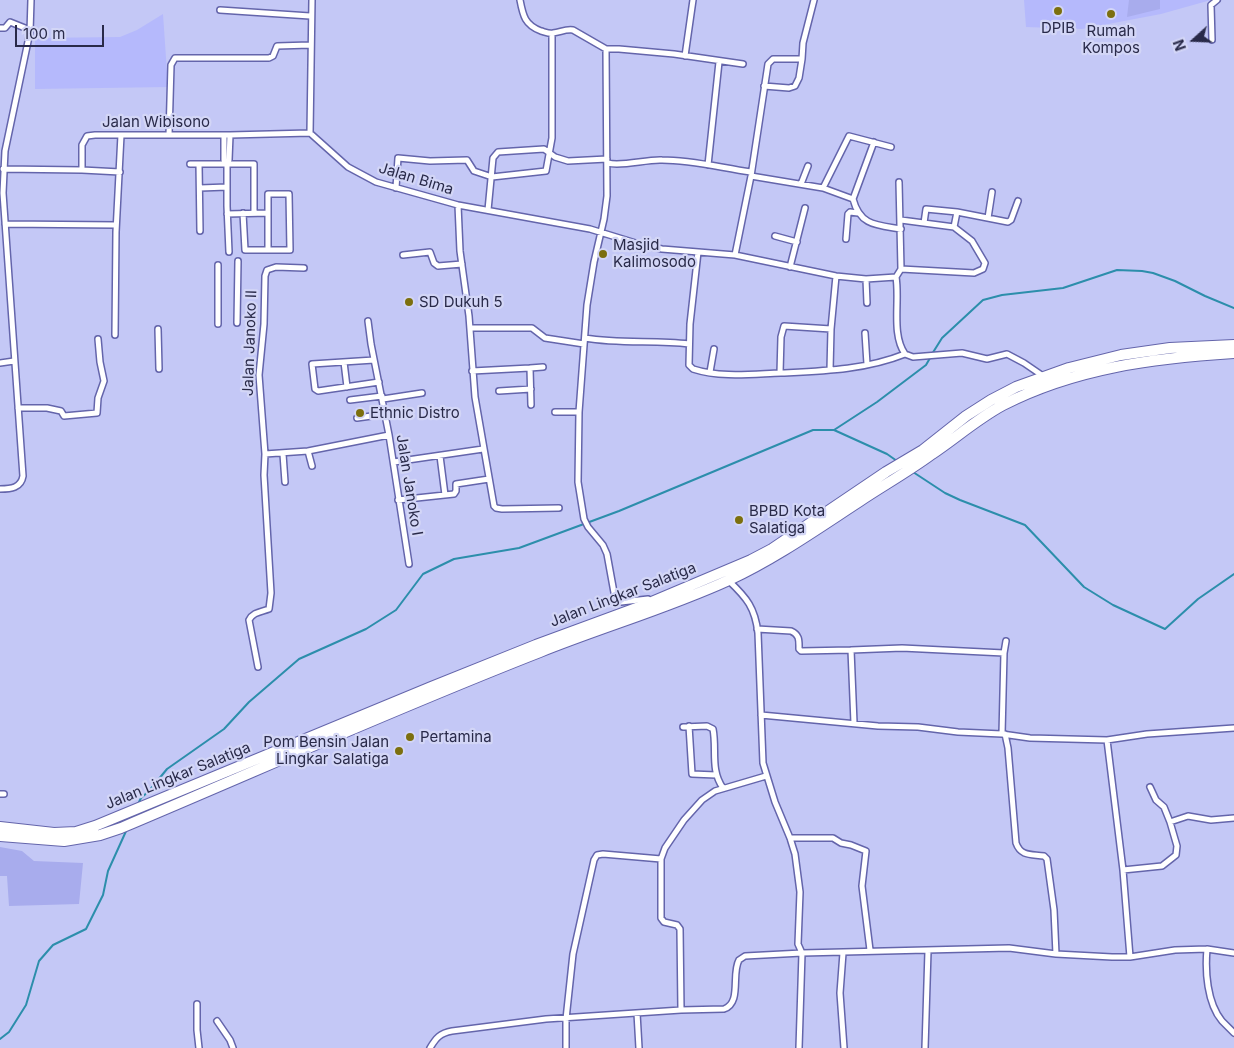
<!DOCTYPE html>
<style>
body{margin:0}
#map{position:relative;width:1234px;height:1048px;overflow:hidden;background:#c4c8f6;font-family:Inter,sans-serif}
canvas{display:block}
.north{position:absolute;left:1169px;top:15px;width:50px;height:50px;-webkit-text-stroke:4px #d3d6f6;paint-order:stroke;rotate:250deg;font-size:14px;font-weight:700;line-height:20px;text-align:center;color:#292a49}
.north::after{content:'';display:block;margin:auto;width:18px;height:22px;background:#292a49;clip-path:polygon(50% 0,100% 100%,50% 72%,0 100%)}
.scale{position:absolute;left:15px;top:25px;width:89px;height:22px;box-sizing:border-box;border:2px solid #292a49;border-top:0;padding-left:6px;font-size:15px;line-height:18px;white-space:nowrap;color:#292a49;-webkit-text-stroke:4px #d3d6f6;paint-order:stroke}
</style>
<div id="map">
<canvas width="1234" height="1048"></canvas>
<div class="north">N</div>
<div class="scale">100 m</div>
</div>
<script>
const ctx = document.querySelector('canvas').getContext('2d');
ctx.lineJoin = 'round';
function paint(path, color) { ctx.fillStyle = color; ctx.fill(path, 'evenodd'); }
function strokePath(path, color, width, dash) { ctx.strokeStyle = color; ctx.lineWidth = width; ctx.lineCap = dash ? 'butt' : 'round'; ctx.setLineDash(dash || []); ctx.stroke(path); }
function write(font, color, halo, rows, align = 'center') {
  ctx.font = font + ' Inter,sans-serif'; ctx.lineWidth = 4.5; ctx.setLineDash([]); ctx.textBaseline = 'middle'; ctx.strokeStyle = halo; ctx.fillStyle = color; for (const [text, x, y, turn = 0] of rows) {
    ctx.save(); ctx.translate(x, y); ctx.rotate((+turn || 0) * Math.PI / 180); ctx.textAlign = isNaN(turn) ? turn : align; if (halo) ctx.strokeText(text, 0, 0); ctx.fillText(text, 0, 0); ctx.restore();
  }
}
const built = new Path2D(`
 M1024 0H1211L1161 14 1082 29 1026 27Z
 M163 14 168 87 35 89V38L120 37 137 30Z`);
const green = new Path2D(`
 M1129 0H1160V9L1127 17Z
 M0 847 22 851 34 861 83 863 79 904 9 906 7 876H0Z`);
const stream = new Path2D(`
 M932 354 942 338 983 300 1002 295 1063 288 1117 270 1142 271 1153 273 1175 281 1205 296 1234 308
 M834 430 877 402 926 365 930 358
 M913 472 945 493 960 500 1025 525 1084 587 1113 605 1165 629 1198 599 1234 574
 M138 804 141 798 149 791 167 769 224 729 249 702 299 659 366 629 396 610 423 574 454 559 519 548 619 511 813 430H834L887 454 897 461
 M0 1039 9 1032 26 1005 39 961 53 945 86 929 103 895 108 871 127 829`);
const street = new Path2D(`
 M312 0 310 133 348 167 376 182 458 205 590 229 642 245 662 249 735 255 836 276 866 279 896 277C900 301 891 334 905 354L913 357 962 353 987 359 1007 354 1024 363 1043 376
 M520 0C523 16 525 25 541 31 545 32 550 34 553 33 561 32 565 29 573 30L606 49
 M220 10 310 16
 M0 28H5L10 22 30 30
 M1212 40 1211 5 1217 0
 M685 56 693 0
 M764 86 789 88 795 86 799 78 802 59
 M169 135 171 65 175 58H269L273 56 277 46 310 45
 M874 142 853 199C860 226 877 225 901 229
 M608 163C621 167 647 159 662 160 692 160 722 168 751 172
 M190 164H227L224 160V135
 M199 164 200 231
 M227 164H254V213
 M708 165 719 62
 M3 169 82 170V145L87 136 95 135H230L310 133
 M82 170 120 172
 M751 176 823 188 853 199
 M801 184 808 166
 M200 188 227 187
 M396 188 398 158 430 161 467 160 474 171 492 177 546 171 552 138V34
 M823 188 849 136 891 147
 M458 205 460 251 469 316 475 397 494 506 496 508 502 509 559 508
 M488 210 493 158 498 152 544 149 555 157 568 161 607 159
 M957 212 1008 222 1011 220 1018 201
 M243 213 245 250H268
 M227 214 268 213V250H290L289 194H268V213
 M988 218 992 192
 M924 223 926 209 957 212 954 227
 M5 224 116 225
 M775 236 797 242
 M846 239 848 214 850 212 858 213
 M229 252 227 206V164L229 160 230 135
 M698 252 690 324 689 365 693 369C721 378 752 374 781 373 823 371 865 370 905 354
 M403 255 430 252 434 263 438 266 462 264
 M735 255 751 176 768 64 773 59H802L803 43 814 0
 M790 267 805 208
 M901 269 974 273 983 269 985 263 972 241 954 227 901 220
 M896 277 901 269 899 182
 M866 279 867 303
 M368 321 371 344 389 435 409 564
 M237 323 238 261
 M218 324V265
 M470 328H532L545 338 584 344
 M158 329 159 369
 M865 333 867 364
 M115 335 116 232 121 135
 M585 338C619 344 654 340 689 344
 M374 360 312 364 315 389 318 391 379 382
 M344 362 347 387
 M0 363 14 361
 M530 368 543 367
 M830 370 831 329 836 276
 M472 371 530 368 531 405
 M710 372 714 349
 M780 373 781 337 784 326 831 329
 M499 391 531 389
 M383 399 422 393
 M350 400 382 396
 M18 408H47L61 411 64 416 97 413 98 398 104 381 100 362 98 339
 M555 412H579
 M357 418 386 414
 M308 451 312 466
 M265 454 308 451 389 435
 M283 454 285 482
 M440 456 445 495
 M394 462 483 449
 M0 489C11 489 21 488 23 476L3 193 5 151 30 32 31 0
 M398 500 454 494 456 491V484L489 479
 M648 599 621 602 615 598 607 554 603 545 588 527 584 519 578 482 579 412 587 305 594 262 604 219 607 196 606 49H619L674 54 743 64
 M757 629 791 631C800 635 799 641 799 649L801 651 851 650
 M258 667 249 620C253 612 261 612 269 609L271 593 264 475 265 454 259 375 264 324 265 276 267 270 276 267 304 268
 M761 715 878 726 918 727 958 732 1002 734 1030 738 1107 740 1147 734 1234 728
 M854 723 851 650 902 648 1004 653
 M689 726 692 774 716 775
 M683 727 707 726 713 729C717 749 710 770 723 788
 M1002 734 1004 653 1006 641
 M1005 734 1008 748 1016 843C1021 857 1032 854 1044 856L1047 859 1054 910 1056 954
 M1107 740 1123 870 1130 957
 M0 794H4
 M1170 822 1188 816 1211 820 1234 818
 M790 838H833L841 843 851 845 866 851 862 886 870 950
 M1123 870 1162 866 1176 855 1177 846 1170 822 1164 807 1156 800 1150 787
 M1207 949C1205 971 1207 1003 1222 1021 1226 1025 1230 1029 1234 1033
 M843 953 840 993 844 1048
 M197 1004V1030L199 1048
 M681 1010 680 929 677 925 664 922 661 918V859L665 848 684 820 702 800 715 791 766 776
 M637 1013 639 1048
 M217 1021 230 1040 233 1048
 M430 1048C436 1038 440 1033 452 1031L546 1019 681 1010 724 1009C742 1003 731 974 739 960L745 956 802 953 798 944 800 892 795 854 790 838 775 802 763 763 758 633C755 608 747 598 729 581
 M566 1048V1019L573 954 594 860 597 855 603 854 661 859
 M799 1048 802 953 1009 948 1056 954 1112 957H1130L1175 950 1207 949 1234 953
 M925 1048 928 951`);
const highway = new Path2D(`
 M0 827 54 833 76 832 95 826 431 687 536 645 642 606 751 560 772 549 886 472 923 450 966 416 991 400 1016 387 1069 368 1121 355 1170 348 1234 345
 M0 836 64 841 100 835 121 828C261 769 399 707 540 652 602 627 668 608 729 580 776 558 817 529 860 501 884 485 909 471 932 454 956 438 977 419 1003 405 1075 368 1154 358 1234 353`);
const markers = [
 [1058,11,5,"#7c6f0e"],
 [1111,14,5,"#7c6f0e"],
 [603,254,5,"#7c6f0e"],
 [409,302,5,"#7c6f0e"],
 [360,413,5,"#7c6f0e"],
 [739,520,5,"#7c6f0e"],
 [410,737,5,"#7c6f0e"],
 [399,751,5,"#7c6f0e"]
];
const poiNames = [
 ["DPIB",1058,28,"center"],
 ["Rumah",1111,31,"center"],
 ["Kompos",1111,48,"center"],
 ["Masjid",613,245],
 ["Kalimosodo",613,262],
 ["SD Dukuh 5",419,302],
 ["Ethnic Distro",370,413],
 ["BPBD Kota",749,511],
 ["Salatiga",749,528],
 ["Pertamina",420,737],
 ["Pom Bensin Jalan",389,742,"right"],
 ["Lingkar Salatiga",389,759,"right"]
];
const streetNames = [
 ["Jalan Wibisono",156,122],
 ["Jalan Bima",416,179,17],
 ["Jalan Janoko II",250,343,-88],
 ["Jalan Janoko I",409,485,81],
 ["Jalan Lingkar Salatiga",623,595,-21],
 ["Jalan Lingkar Salatiga",178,776,-22]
];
paint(built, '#b5b9fc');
paint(green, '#a8aced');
strokePath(stream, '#2c8eab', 2);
strokePath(street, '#6465ab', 8);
strokePath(highway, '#6465ab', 12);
strokePath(street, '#fff', 5);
strokePath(highway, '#fff', 10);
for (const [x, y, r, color] of markers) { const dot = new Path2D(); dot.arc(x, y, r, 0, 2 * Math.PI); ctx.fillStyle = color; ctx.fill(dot); strokePath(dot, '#d3d6f6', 2); }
write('15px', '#292a49', '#d3d6f6', poiNames, 'left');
write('15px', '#292a49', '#d3d6f6', streetNames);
</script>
